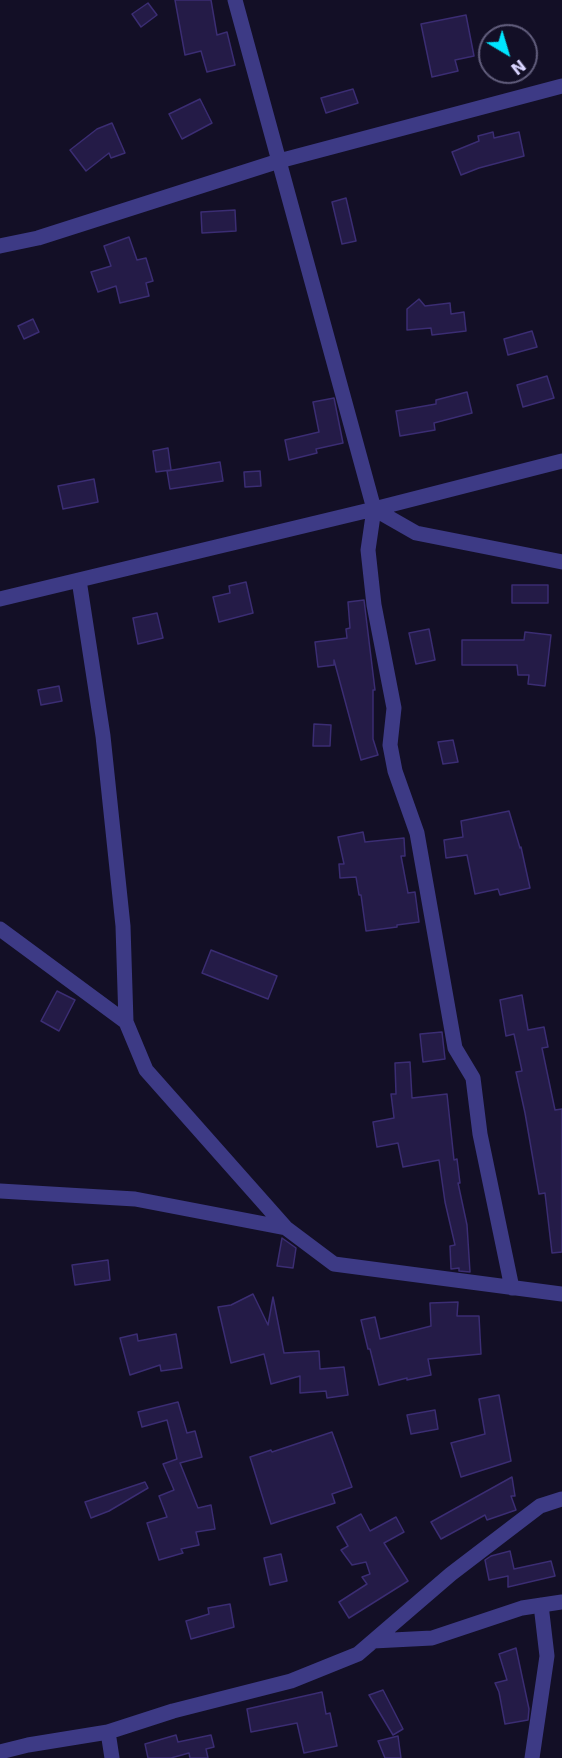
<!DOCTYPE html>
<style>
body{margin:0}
#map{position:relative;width:562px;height:1758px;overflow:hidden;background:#130f26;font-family:"DejaVu Sans",sans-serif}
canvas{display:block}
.north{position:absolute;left:478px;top:24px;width:60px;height:60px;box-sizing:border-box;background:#130f26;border:2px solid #625e7d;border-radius:50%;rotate:142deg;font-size:16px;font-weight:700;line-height:24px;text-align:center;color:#d9d4ff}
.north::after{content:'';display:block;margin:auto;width:21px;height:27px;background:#00e5ff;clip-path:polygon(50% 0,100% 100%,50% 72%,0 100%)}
</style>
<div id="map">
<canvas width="562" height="1758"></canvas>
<div class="north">N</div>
</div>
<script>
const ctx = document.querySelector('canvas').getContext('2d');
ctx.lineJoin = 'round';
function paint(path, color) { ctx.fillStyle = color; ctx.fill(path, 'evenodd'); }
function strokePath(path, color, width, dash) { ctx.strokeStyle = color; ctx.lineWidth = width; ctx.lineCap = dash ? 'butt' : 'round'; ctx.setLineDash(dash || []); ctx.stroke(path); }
const building = new Path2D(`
 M175 0H211L217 35 227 32 235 65 207 72 201 51 185 55Z
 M148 3 157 15 141 27 132 14Z
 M466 15 474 56 455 60 458 71 432 77 421 24Z
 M353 89 358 103 326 113 321 98Z
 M200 99 212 123 182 139 169 114Z
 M112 123 125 153 111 158 109 153 86 171 70 150 97 129Z
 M493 132 494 138 519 132 524 156 479 168 461 175 452 152 479 141 478 136Z
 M346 198 356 241 342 244 332 202Z
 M235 210 236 231 202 233 201 212Z
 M129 237 137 260 146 258 153 281 146 283 149 296 120 303 116 286 98 292 91 272 111 266 104 246Z
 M419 299 425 306 450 303 451 314 464 312 466 331 432 335 431 328 407 330V309Z
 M33 319 39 332 24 339 18 326Z
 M532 331 537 347 508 355 504 339Z
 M547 376 554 398 523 407 517 385Z
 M467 392 472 413 434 423 435 430 400 436 396 411 436 404V400Z
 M334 398 343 443 316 449 317 453 289 460 285 440 319 432 313 402Z
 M168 448 171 470 156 472 153 451Z
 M220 462 223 481 170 489 167 471Z
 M260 471 261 486 245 487 244 472Z
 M94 479 98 502 63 509 58 486Z
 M246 582 253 613 219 622 213 597 230 593 229 586Z
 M512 585H548V603H512Z
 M364 600 375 690H373V739L378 755 361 760 334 660V665L318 667 315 642 347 638 346 629 350 628 348 602Z
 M157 613 163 638 138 644 133 618Z
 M429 629 435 660 416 664 409 633Z
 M525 632 551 635 545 686 528 684 529 675H518L517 665H462V640H524Z
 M59 686 62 701 41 705 38 690Z
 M314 724 331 725 330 746H313Z
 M453 740 458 762 443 764 438 742Z
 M509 811 520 848 521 847 530 888 500 895 498 889 475 894 467 855 446 858 444 840 463 837 461 821Z
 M363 832 365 842 404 838 405 856H401L408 893 415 892 419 922 397 925V927L366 931 361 895H359L356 877 340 878 339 864H344L338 837Z
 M211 950 277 976 268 999 202 973Z
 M57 991 75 1000 59 1031 41 1021Z
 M522 995 528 1030 544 1027 548 1047 542 1048 555 1110 562 1109V1252L552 1253 545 1193 539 1194 525 1113 516 1072 522 1071 514 1034 506 1036 500 1000Z
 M442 1032 445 1059 423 1062 420 1034Z
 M410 1062 412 1098 447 1094 454 1160 457 1159 460 1183H458L467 1225 470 1272 459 1271V1268L451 1269 450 1246 455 1245 445 1202 439 1160 403 1167 398 1143 377 1147 373 1122 394 1118 391 1094H396L395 1063Z
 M282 1238 296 1248 293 1268 277 1266Z
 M108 1260 110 1280 75 1285 72 1265Z
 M253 1294 268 1325 273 1297 284 1353 319 1351 320 1369 344 1367 348 1395 327 1398 326 1391 300 1393V1376L271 1384 264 1354 231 1363 218 1307 231 1305Z
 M458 1302 457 1316H479L481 1354 428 1359 431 1375 407 1380V1378L379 1385 370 1349H368L361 1320 375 1317 380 1339 431 1326 430 1303Z
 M137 1334 138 1341 176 1334 182 1368 161 1371 160 1365 130 1375 120 1338Z
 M499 1395 511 1461 461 1477 451 1443 485 1434 479 1399Z
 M178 1402 187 1433 195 1431 202 1457 180 1463 198 1508 211 1505 215 1529 196 1532 199 1545 181 1549 183 1553 159 1560 147 1523 167 1517 159 1496 174 1490 163 1464 177 1459 167 1420 142 1427 138 1412Z
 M435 1410 438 1429 411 1434 407 1415Z
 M332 1432 352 1487 332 1494 335 1503 271 1524 250 1457 271 1450 272 1452Z
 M512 1477 515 1496H511L516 1510 487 1520 485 1515 441 1539 431 1522Z
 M145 1482 148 1488 109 1511 91 1518 85 1502Z
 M361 1514 370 1531 396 1517 404 1532 384 1543 408 1581 349 1618 339 1602 367 1584 362 1577 370 1574 366 1562 352 1565 341 1550 348 1546 337 1527Z
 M510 1551 514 1569 551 1561 555 1576 508 1587V1576L489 1580 485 1560 491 1556Z
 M281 1554 287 1581 270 1585 264 1558Z
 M230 1604 234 1627 191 1639 186 1621 209 1614 208 1608Z
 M516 1648 529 1709 528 1720 505 1724 499 1692 495 1683 507 1680 499 1654Z
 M383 1690 403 1729 393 1735 369 1695Z
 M322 1692 326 1714 330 1713 337 1746 304 1753 297 1723 251 1732 247 1709Z
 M176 1735 178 1742 211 1735 214 1747 206 1749 208 1758H190L189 1753 171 1758H148L145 1744Z
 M398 1736 401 1758H385L378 1741Z`);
const minor = new Path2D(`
 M235 0 374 509 368 550 374 605 394 708 390 745 395 771 417 833 455 1048 473 1078 480 1134 512 1288
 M0 246 38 238 279 161 562 86
 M374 509 562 461
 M79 580 103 736 123 926 126 1022
 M0 599 374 509 416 533 562 562
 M0 929 126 1022 146 1070 286 1228
 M0 1191 135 1199 286 1228 334 1264 562 1294
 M373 1641 432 1638 522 1608 562 1602
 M108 1732 112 1758
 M0 1752 28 1745 108 1732 173 1711 291 1681 358 1654 451 1574 540 1506 562 1499
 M532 1758 547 1656 541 1605`);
paint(building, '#241b47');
strokePath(building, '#3b2d73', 1.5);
strokePath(minor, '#3d3a85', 15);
</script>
